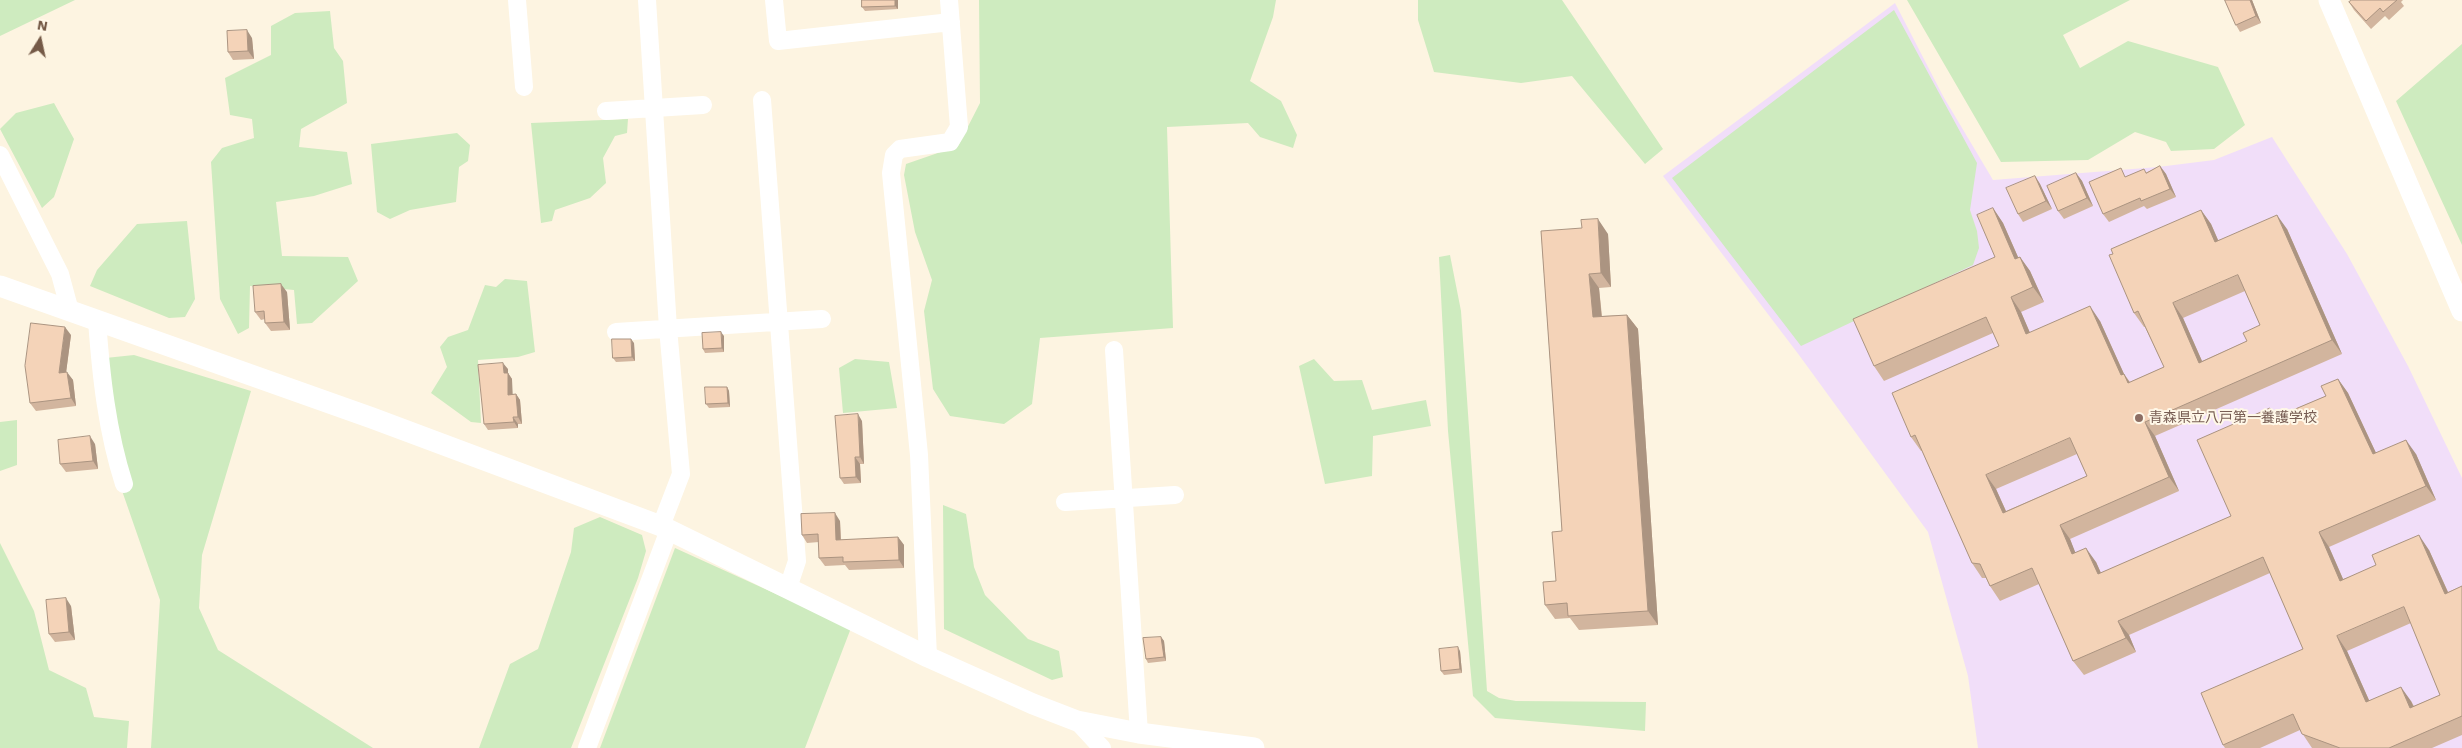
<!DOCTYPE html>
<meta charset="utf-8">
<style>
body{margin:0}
#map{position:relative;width:2462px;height:748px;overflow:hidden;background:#fdf4e1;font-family:"Work Sans",sans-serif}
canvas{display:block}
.north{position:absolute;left:15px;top:15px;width:50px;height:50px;-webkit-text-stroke:4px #fff8e8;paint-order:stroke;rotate:10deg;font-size:14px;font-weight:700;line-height:20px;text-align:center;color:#755a47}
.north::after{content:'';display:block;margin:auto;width:18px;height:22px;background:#755a47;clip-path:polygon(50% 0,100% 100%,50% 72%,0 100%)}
</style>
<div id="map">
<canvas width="2462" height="748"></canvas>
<div class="north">N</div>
</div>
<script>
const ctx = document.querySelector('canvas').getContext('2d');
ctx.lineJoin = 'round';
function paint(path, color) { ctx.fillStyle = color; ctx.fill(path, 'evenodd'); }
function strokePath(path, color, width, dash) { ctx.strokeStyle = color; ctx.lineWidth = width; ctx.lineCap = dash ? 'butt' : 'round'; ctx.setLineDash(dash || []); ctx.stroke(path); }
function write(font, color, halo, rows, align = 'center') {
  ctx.font = font + ' "Work Sans","Noto Sans JP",sans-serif'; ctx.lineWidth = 4; ctx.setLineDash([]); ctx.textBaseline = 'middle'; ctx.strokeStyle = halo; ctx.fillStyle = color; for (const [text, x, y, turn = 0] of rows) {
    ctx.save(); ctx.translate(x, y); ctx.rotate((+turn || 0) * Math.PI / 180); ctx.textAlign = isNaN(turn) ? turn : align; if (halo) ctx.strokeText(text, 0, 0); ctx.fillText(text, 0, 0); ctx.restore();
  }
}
const education = new Path2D(`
 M1895 3 1943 96 1993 180 2158 167 2214 160 2272 137 2347 254 2408 366 2462 478V748H1978L1968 676 1928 532 1799 355 1663 176Z`);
const green = new Path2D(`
 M0 0H75L0 36Z
 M979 0H1276L1273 17 1250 81 1281 101 1297 135 1293 148 1260 137 1248 123 1167 127 1173 328 1040 338 1032 404 1004 424 950 416 933 389 924 311 932 280 915 232 904 175 906 164 958 146 980 103Z
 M1418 0H1562L1663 149 1645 164 1572 76 1521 83 1434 72 1418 20Z
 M1907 0H2130L2063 35 2080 68 2128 41 2218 67 2245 125 2214 149 2171 151 2166 142 2135 132 2088 160 2001 162Z
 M1894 10 1977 163 1970 210 1977 231 1979 248 1973 265 1801 346 1672 178Z
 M330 11 334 48 343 61 347 103 301 129 299 147 347 152 352 184 314 196 276 202 282 256 348 257 358 281 312 323 297 324 294 290 250 286 249 328 238 334 220 299 211 162 222 148 254 138 252 119 230 115 225 78 271 55V26L295 13Z
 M2462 44V245L2396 101Z
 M54 103 74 139 54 197 42 208 0 129 16 113Z
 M628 119 627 133 615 136 603 158 606 183 590 198 555 210 552 221 541 223 531 123Z
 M457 133 470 145 468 161 459 167 456 202 410 210 390 219 377 212 371 144Z
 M187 221 195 299 185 317 169 318 90 286 97 270 137 224Z
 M1450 255 1461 311 1487 691 1499 698 1516 701 1646 702 1645 731 1495 718 1473 696 1448 431 1439 257Z
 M505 279 527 281 535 352 518 357 478 360 481 423 471 422 431 393 447 367 440 347 448 337 468 330 485 285 496 287Z
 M134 355 251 391 202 555 199 608 218 650 373 748H151L160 600 111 459 96 359Z
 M855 359 889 362 897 408 843 413 839 368Z
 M1314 359 1334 381 1362 380 1372 410 1426 400 1431 426 1373 436 1372 476 1325 484 1299 366Z
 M17 420V465L0 471V422Z
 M943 505 966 514 974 567 985 595 1028 639 1059 651 1063 677 1052 680 944 629Z
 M600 517 642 535 646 551 638 578 571 748H479L510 664 538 649 571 552 574 528Z
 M0 543 34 611 49 670 86 688 94 717 129 721 127 748H0Z
 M675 548 851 628 805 748H600Z`);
const minor = new Path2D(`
 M517 0 524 87
 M647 0 668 328 681 474 661 526
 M774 0 778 41 951 22
 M762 100 797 561 788 588
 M606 111 703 105
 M0 155 60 274 70 311
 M97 320C101 376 107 431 124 484
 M616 332 822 319
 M1114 350 1139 733
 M1065 502 1175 495
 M928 657 919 455 891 173 894 155 900 149 950 142 959 127 949 0
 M1077 721 1102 748
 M587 748 669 530`);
const tertiary = new Path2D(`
 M2329 0 2462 311
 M0 286 372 418 661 526 928 657 1033 704 1077 721 1139 733 1254 748`);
const wall = new Path2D(`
 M862 0H898V9L865 11 862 7Z
 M2225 0H2252L2261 23 2240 32 2236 25Z
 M2352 0H2403L2401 2 2404 6 2389 20 2385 16 2371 29 2354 10 2349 2Z
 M252 38 254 59 233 60 228 52Z
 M2160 166 2166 174 2176 197 2147 209 2144 206 2109 222 2103 214 2127 176 2147 172Z
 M2076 173 2082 181 2093 206 2064 219 2058 211Z
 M2035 176 2040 184 2052 209 2023 222 2018 214Z
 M1993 208 2003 223 2018 257H2020L2030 271 2044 302 2021 312 2030 333 2100 321 2124 374 2130 382 2164 367 2145 327H2144L2134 313 2201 210 2211 224 2218 240 2287 229 2342 354 2155 436 2179 491 2070 539 2075 553 2096 562 2101 573 2231 516 2276 417 2326 396 2338 379 2348 393 2376 453 2416 454 2436 500 2329 547 2343 579 2429 550 2448 592 2462 586V735L2432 748H2312L2300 730 2260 748H2225L2223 745 2303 649 2270 573 2129 635 2136 652 2084 675 2073 661 2039 584 2000 601 1990 586 1986 578H1982L1972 563 1922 451H1921L1911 437 1999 346 1993 333 1884 381 1874 366 1995 257ZM2245 291 2260 325 2247 341 2202 361 2183 318ZM2077 454 2087 476 2006 511 1996 489ZM2411 623 2440 695 2414 706 2411 701 2369 700 2347 651Z
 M1541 231 1608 234 1611 287 1599 288 1602 316 1627 315 1638 329 1658 625 1579 630 1570 618 1555 619 1545 605 1556 581 1562 531Z
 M287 292 290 330 271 331 265 323V319L261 320 255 312Z
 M71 335 66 372 73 380 76 406 36 411 30 403Z
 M724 336V352L705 353 703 349Z
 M634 343 635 361 616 362 613 358Z
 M508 369V373L512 379V394H516L520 400 522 424H518V428L488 430 484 424Z
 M727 387 729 391 730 407 709 408 706 404Z
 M862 421 864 464H860L861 483 844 484 840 478Z
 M95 444 98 469 66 472 60 464Z
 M840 521 841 540 898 537 904 545V568L849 570 845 565 825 566 819 558V542L807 543 802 535Z
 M71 606 75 640 55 642 49 634Z
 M1161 637 1164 641 1166 661 1148 663 1146 659Z
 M1460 651 1462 673 1444 675 1441 671Z`);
const shadedWall = new Path2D(`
 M895 0H898V9L895 6Z
 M2250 0H2252L2261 23 2256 16Z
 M247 30 252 38 254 59 248 51Z
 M2160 166 2166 174 2176 197 2170 189Z
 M2076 173 2082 181 2093 206 2087 198Z
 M2035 176 2040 184 2052 209 2046 201Z
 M1993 208 2003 223 2025 273 2015 259Z
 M2201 210 2211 224 2225 256 2215 242Z
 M2277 215 2287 229 2342 354 2332 340Z
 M1598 219 1608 234 1611 287 1601 273Z
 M2020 257 2030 271 2044 302 2033 287Z
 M1589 274 1599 288 1603 332 1593 317Z
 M281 284 287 292 290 330 284 322Z
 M2011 297 2021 312 2037 349 2026 334Z
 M2173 303 2183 318 2209 377 2199 363Z
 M2090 306 2100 321 2124 374 2134 389 2138 398 2121 375Z
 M1627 315 1638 329 1658 625 1648 611Z
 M65 327 71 335 65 381 59 373Z
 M721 332 724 336V352L722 348Z
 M631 339 634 343 635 361 632 357Z
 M503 363 508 369V373L512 379 513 401 508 395 504 373Z
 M67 372 73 380 76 406 71 398Z
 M2338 379 2348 393 2383 468 2373 454Z
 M727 387 729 391 730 407 728 403Z
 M516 394 520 400 522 424 518 417Z
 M858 414 862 421 864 464 860 457Z
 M513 417 518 424V428L514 422Z
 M2145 422 2155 436 2179 491 2169 477Z
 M90 436 95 444 98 469 93 461Z
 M2406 440 2416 454 2436 500 2426 486Z
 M855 457 860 464 861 483 856 477Z
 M1986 475 1996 489 2013 527 2003 513Z
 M835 513 840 521 841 548 836 540Z
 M2060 525 2070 539 2082 569 2072 554Z
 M2319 532 2329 547 2350 595 2340 581Z
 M2419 535 2429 550 2455 608 2445 594Z
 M898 537 904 545V568L899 560Z
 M2086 548 2096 562 2108 589 2098 574Z
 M66 598 71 606 75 640 69 632Z
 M2118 621 2129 635 2136 652 2126 638Z
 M2337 636 2347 651 2376 716 2366 702Z
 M1161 637 1164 641 1166 661 1164 657Z
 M1458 647 1460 651 1462 673 1460 669Z
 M2401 687 2411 701 2420 722 2410 708Z`);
const building = new Path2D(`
 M862 0H895V6L862 7Z
 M2225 0H2250L2256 16 2236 25Z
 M2352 0H2397L2383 12 2380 8 2366 21 2349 2Z
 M247 30 248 51 228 52 227 31Z
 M2160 166 2170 189 2141 201 2140 198 2103 214 2089 182 2121 168 2125 177 2144 169 2146 173Z
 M2076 173 2087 198 2058 211 2047 186Z
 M2035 176 2046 201 2018 214 2006 188Z
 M1993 208 2015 259 2020 257 2033 287 2011 297 2026 334 2090 306 2121 375 2124 374 2128 383 2164 367 2138 311 2134 313 2109 255 2113 254 2111 249 2201 210 2215 242 2277 215 2332 340 2145 422 2169 477 2060 525 2072 554 2086 548 2098 574 2231 516 2197 440 2270 408 2274 418 2326 396 2321 386 2338 379 2373 454 2406 440 2426 486 2319 532 2340 581 2376 565 2372 555 2419 535 2445 594 2462 586V716L2389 748H2340L2302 734 2293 714 2223 745 2201 693 2303 649 2263 557 2118 621 2126 638 2073 661 2032 568 1990 586 1980 564 1972 563 1915 435 1911 437 1892 393 1999 346 1986 317 1874 366 1853 319 1995 257 1977 215ZM2238 275 2260 325 2243 333 2247 341 2199 363 2173 303ZM2070 438 2087 476 2003 513 1986 475ZM2404 607 2440 695 2410 708 2401 687 2366 702 2337 636Z
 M1598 219 1601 273 1589 274 1593 317 1627 315 1648 611 1568 616 1567 603 1545 605 1543 582 1556 581 1552 532 1562 531 1541 231 1582 228 1581 220Z
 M281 284 284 322 265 323 264 311 255 312 253 286Z
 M31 323 65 327 59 373 67 372 71 398 30 403 25 366Z
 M721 332 722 348 703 349 702 333Z
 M612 339H631L632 357 613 358Z
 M503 363 504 373H508V395L516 394 518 417H513L514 422 484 424 478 365Z
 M705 387H727L728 403 706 404Z
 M858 414 860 457H855L856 477 840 478 835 416Z
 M90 436 93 461 60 464 58 440Z
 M835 513 836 540 898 537 899 560 843 562V557L819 558 818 534 802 535 801 514Z
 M66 598 69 632 49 634 46 600Z
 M1161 637 1164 657 1146 659 1143 638Z
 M1458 647 1460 669 1441 671 1439 649Z`);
const markers = [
 [2139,418,5,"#8d6e63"]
];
const educationNames = [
 ["青森県立八戸第一養護学校",2149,418]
];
paint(education, '#f1def9');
paint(green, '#ceebbf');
strokePath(minor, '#fff', 18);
strokePath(tertiary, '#fff', 21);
paint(wall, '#d2b59e');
paint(shadedWall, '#ab9481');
paint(building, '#f4d3b8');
strokePath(building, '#ab9481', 1);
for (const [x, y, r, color] of markers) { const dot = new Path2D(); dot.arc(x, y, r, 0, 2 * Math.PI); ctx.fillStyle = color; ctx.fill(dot); strokePath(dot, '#fff8e8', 2); }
write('14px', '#785e54', '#fff8e8', educationNames, 'left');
</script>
